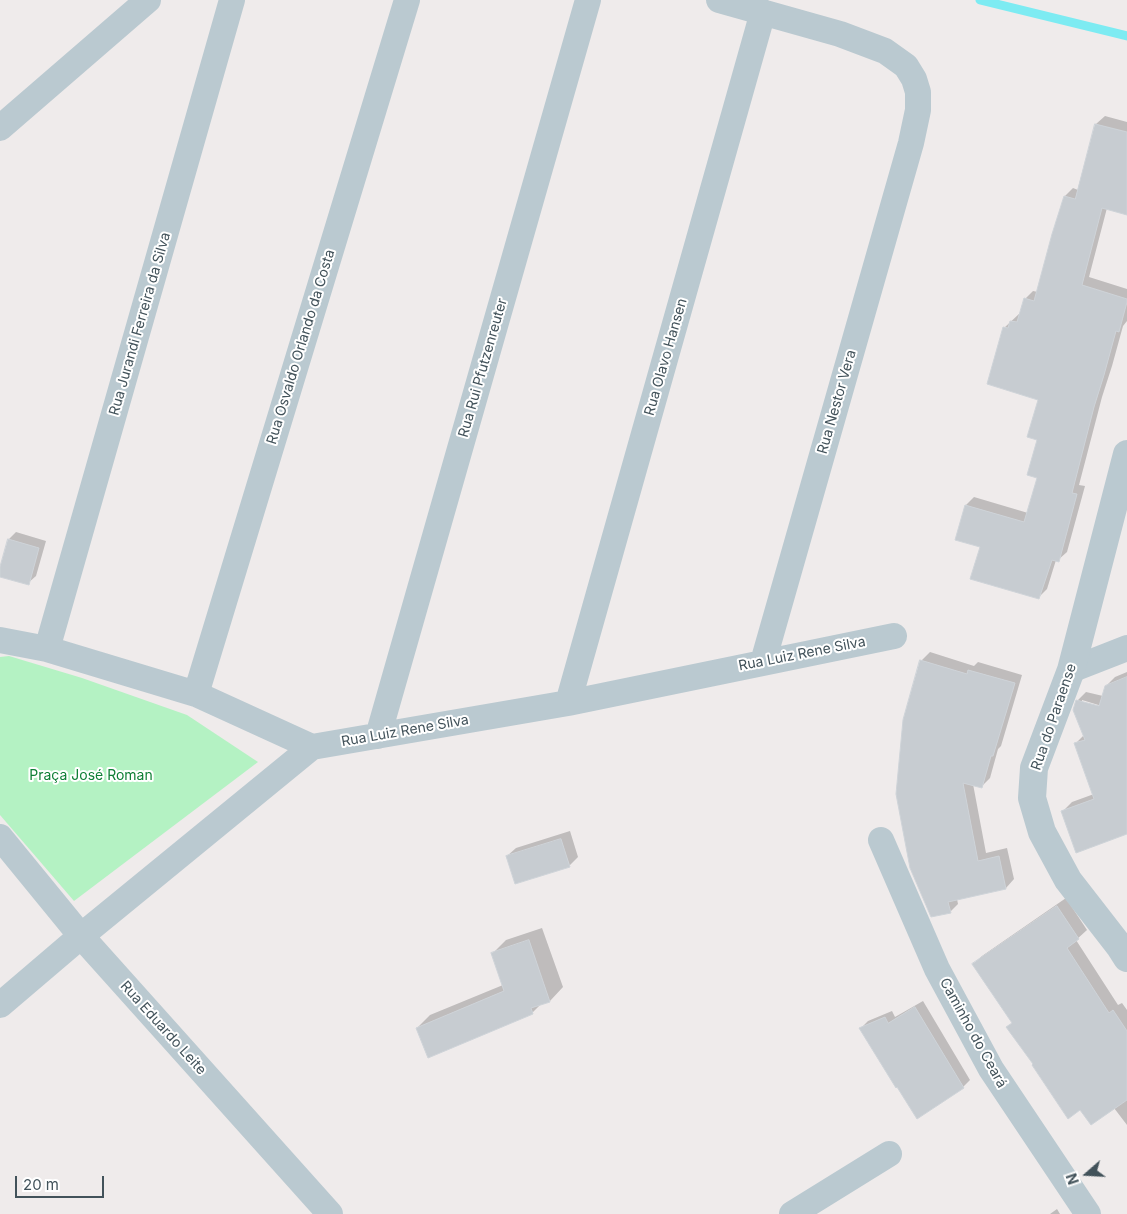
<!DOCTYPE html>
<meta charset="utf-8">
<style>
body{margin:0}
#map{position:relative;width:1127px;height:1214px;overflow:hidden;background:#efebeb;font-family:Inter,sans-serif}
canvas{display:block}
.north{position:absolute;left:1062px;top:1149px;width:50px;height:50px;-webkit-text-stroke:4px #fff;paint-order:stroke;rotate:251deg;font-size:14px;font-weight:700;line-height:20px;text-align:center;color:#42525a}
.north::after{content:'';display:block;margin:auto;width:18px;height:22px;background:#42525a;clip-path:polygon(50% 0,100% 100%,50% 72%,0 100%)}
.scale{position:absolute;left:15px;top:1176px;width:89px;height:22px;box-sizing:border-box;border:2px solid #42525a;border-top:0;padding-left:6px;font-size:15px;line-height:18px;white-space:nowrap;color:#42525a;-webkit-text-stroke:4px #fff;paint-order:stroke}
</style>
<div id="map">
<canvas width="1127" height="1214"></canvas>
<div class="north">N</div>
<div class="scale">20 m</div>
</div>
<script>
const ctx = document.querySelector('canvas').getContext('2d');
ctx.lineJoin = 'round';
function paint(path, color) { ctx.fillStyle = color; ctx.fill(path, 'evenodd'); }
function strokePath(path, color, width, dash) { ctx.strokeStyle = color; ctx.lineWidth = width; ctx.lineCap = dash ? 'butt' : 'round'; ctx.setLineDash(dash || []); ctx.stroke(path); }
function write(font, color, halo, rows, align = 'center') {
  ctx.font = font + ' Inter,sans-serif'; ctx.lineWidth = 4; ctx.setLineDash([]); ctx.textBaseline = 'middle'; ctx.strokeStyle = halo; ctx.fillStyle = color; for (const [text, x, y, turn = 0] of rows) {
    ctx.save(); ctx.translate(x, y); ctx.rotate((+turn || 0) * Math.PI / 180); ctx.textAlign = isNaN(turn) ? turn : align; if (halo) ctx.strokeText(text, 0, 0); ctx.fillText(text, 0, 0); ctx.restore();
  }
}
const green = new Path2D(`
 M9 656 82 678 187 715 258 762 74 901 0 815V657Z`);
const shadow = new Path2D(`
 M1105 116 1127 122V214L1107 208 1089 277 1127 289V321L1123 326 1112 366 1102 397 1079 485 1085 486 1067 552 1058 560H1056L1047 589 1039 597 981 546 966 505 974 497 1028 513 1038 478 1040 399 1004 328 1020 313H1021L1025 299 1033 291 1038 292 1065 196 1073 188 1078 190 1096 124Z
 M16 532 46 541 36 576 28 583 0 575V571L9 539Z
 M930 652 974 666 978 662 1022 675 1001 746 998 749 990 778 981 787 973 784 986 853 1007 848 1014 879 1006 888 957 899 958 904 950 912 932 916 921 661Z
 M1127 672V833L1063 811 1072 802 1094 794 1075 744 1084 735 1077 701 1086 692 1103 696 1106 686 1115 677ZM1082 700 1105 707 1104 709 1082 703Z
 M570 831 578 857 569 866 507 856 516 848Z
 M1066 898 1087 930 1076 940 1118 1005 1122 1003 1127 1010V1125L1114 1108 1081 1109 1035 1064 1013 1022 974 964 982 956Z
 M542 928 563 987 550 1001 542 1003 532 1013 417 1028 430 1015 503 985 493 953 506 940Z
 M923 1001 970 1080 963 1087 917 1117 861 1028 868 1021 892 1011 895 1017Z
 M1057 1209 1060 1214H1050Z`);
const stream = new Path2D(`
 M980 0 1127 36`);
const building = new Path2D(`
 M1095 124 1127 132V215L1102 208 1082 285 1127 299V302L1119 332 1116 331 1104 375 1094 407 1072 493 1077 494 1059 562 1052 560 1039 599 970 579 980 547 955 540 965 505 1024 522 1037 478 1027 475 1037 440 1027 437 1038 400 987 384 1003 327 1008 328 1010 321 1017 322 1024 298 1034 301 1052 234 1064 196 1075 199Z
 M8 539 39 548 29 585 0 577V567Z
 M920 660 967 674 968 670 1015 683 993 756H991L982 788 963 783 978 861 999 856 1006 889 948 902 951 913 931 917 910 868 896 794 903 720Z
 M1127 677V834L1076 853 1061 811 1094 799 1074 743 1085 740 1073 710 1076 700 1099 706 1105 686Z
 M561 839 570 867 515 884 506 856Z
 M1057 906 1079 939 1067 948 1109 1013 1113 1010 1127 1031V1100L1091 1125 1080 1110 1068 1119 1032 1065 1033 1064 1006 1027 1012 1023 972 964Z
 M529 940 550 1002 531 1008 533 1014 428 1058 416 1028 504 991 491 953Z
 M915 1007 964 1088 917 1119 897 1087 896 1088 859 1028 885 1017 888 1023Z`);
const minor = new Path2D(`
 M719 0 840 34 885 51 906 66 914 79 918 92V110L911 143 763 662
 M0 128 148 0
 M0 640 47 649 196 694 312 747
 M47 649 232 0
 M1071 670 1127 648
 M196 694 407 0
 M568 703 763 12
 M378 736 588 0
 M0 837 81 936 330 1214
 M881 840 937 969 991 1069 1088 1214
 M0 1005 81 936 312 747 568 703 894 636
 M792 1214 889 1154`);
const tertiary = new Path2D(`
 M1127 454 1071 670 1034 768 1032 798 1042 832 1068 880 1120 947 1127 958`);
const streetNames = [
 ["Rua Jurandi Ferreira da Silva",140,324,-74],
 ["Rua Osvaldo Orlando da Costa",301,347,-73],
 ["Rua Olavo Hansen",666,357,-74],
 ["Rua Rui Pfutzenreuter",483,368,-74],
 ["Rua Nestor Vera",837,402,-74],
 ["Rua Luiz Rene Silva",802,654,-11],
 ["Rua do Paraense",1054,717,-71],
 ["Rua Luiz Rene Silva",405,731,-10],
 ["Rua Eduardo Leite",163,1028,48],
 ["Caminho do Ceará",973,1033,61]
];
const parkNames = [
 ["Praça José Roman",91,776]
];
paint(green, '#b4f2c3');
paint(shadow, '#0003');
strokePath(stream, '#7debf2', 9);
paint(building, '#c7ccd1');
strokePath(building, '#ced3d8', 1);
strokePath(minor, '#bac9d0', 26);
strokePath(tertiary, '#bac9d0', 28);
write('14px', '#42525a', '#fff', streetNames);
write('14px', '#0f7f36', '#fff', parkNames);
</script>
